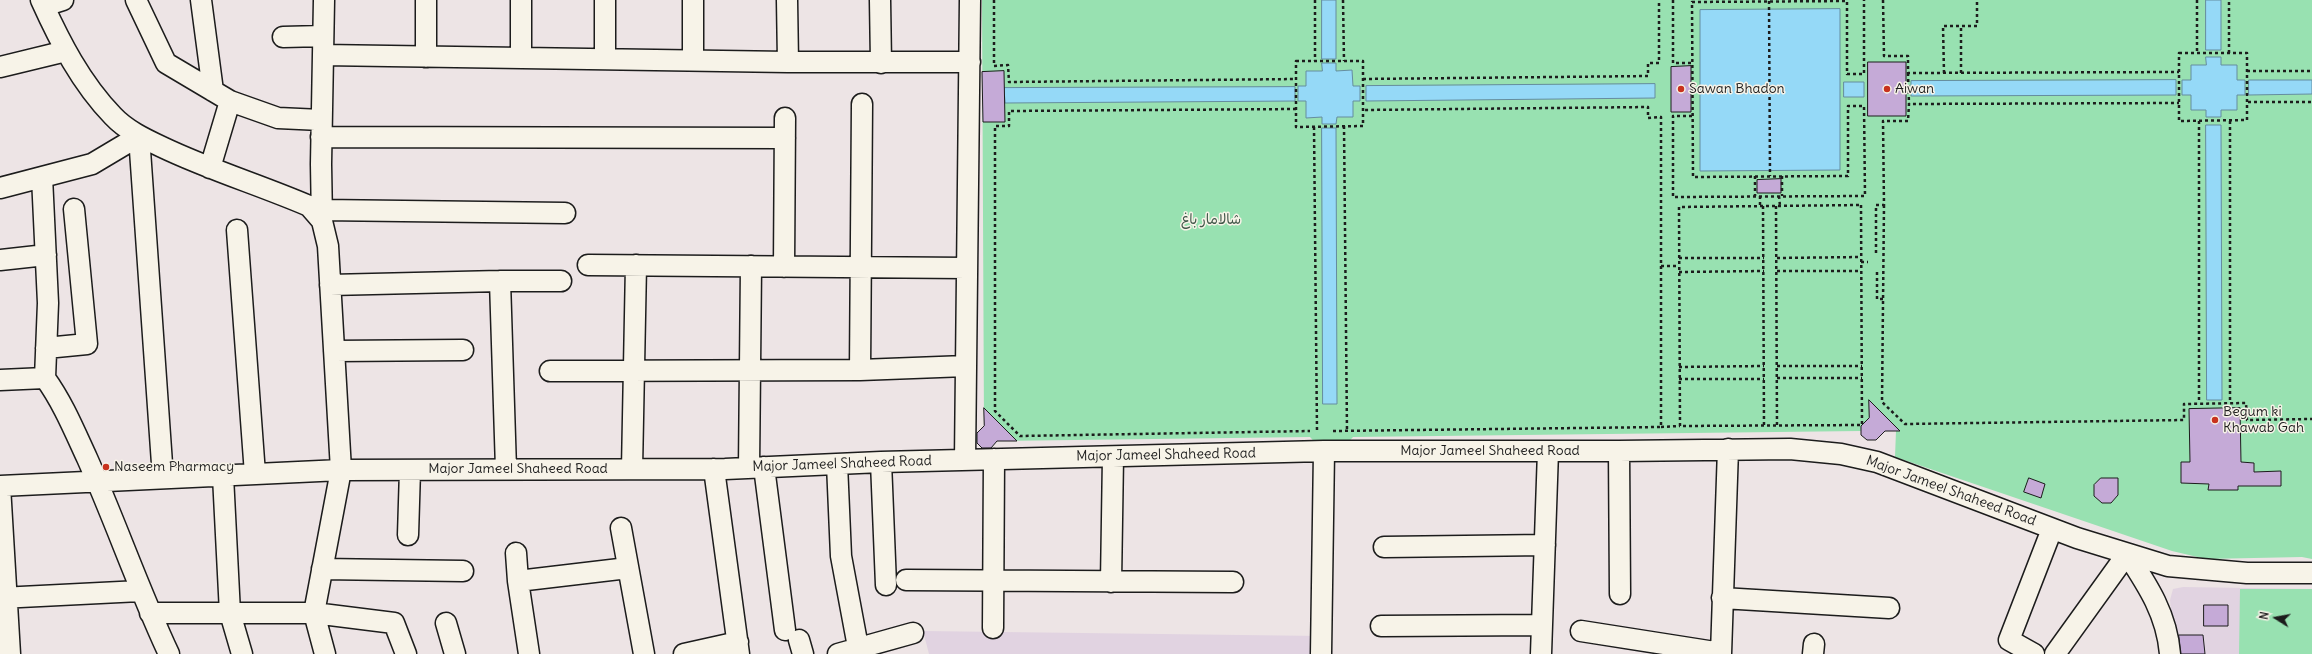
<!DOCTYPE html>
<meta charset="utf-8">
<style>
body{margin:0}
#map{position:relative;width:2312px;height:654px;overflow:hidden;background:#ede4e5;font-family:Delius,sans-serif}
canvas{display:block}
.north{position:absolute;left:2256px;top:598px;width:40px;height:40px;-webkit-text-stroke:3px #f7f3e8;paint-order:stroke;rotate:281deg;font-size:11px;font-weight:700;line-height:16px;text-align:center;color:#1c1c1c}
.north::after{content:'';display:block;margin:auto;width:14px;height:18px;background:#1c1c1c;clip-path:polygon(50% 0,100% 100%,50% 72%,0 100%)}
</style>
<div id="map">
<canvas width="2312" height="654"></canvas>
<div class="north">N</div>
</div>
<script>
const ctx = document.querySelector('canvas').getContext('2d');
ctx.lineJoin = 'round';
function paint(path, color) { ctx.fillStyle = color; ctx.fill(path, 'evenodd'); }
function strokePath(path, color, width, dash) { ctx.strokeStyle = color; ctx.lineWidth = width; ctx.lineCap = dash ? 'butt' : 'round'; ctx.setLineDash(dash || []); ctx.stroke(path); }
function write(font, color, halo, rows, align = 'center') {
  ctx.font = font + ' Delius,"Playpen Sans Arabic",sans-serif'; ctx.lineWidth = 3; ctx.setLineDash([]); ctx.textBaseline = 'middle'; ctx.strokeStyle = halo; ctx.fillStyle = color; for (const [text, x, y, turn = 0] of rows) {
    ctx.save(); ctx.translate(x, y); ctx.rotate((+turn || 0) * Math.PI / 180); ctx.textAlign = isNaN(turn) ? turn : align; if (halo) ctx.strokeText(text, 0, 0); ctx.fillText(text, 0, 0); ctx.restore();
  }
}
const built = new Path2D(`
 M2183 587 2312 589V654H2175L2170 600 2173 589Z
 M923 631 1321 636V654H929Z`);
const green = new Path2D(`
 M982 0H2312V559L2302 557 2206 559 2172 551 1895 457 1896 431H1881V435L1876 440H1867L1861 431 1353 437 1343 448H1320L1310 437 997 441 991 448H982L976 442V434L984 428Z
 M2240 589H2312V654H2239Z`);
const water = new Path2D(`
 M1322 0H1336V59H1322Z
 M2206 0H2221V50H2206Z
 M1840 9V170L1700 171V10Z
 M2206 57H2221V65H2237V80H2245V95H2237V110H2221V117H2206V110H2191V95H2182V80H2191V65H2206Z
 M1322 63H1336V71L1352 70 1353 86H1360V101H1353V117H1337L1336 124H1322V117L1306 118V101H1298V86H1306V71H1322Z
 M2176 80V95L1911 96V81Z
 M2249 80H2312V94L2249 95Z
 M1844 82H1864V97H1844Z
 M1655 84V98L1366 101V86Z
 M1295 87V101L1005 103 1004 88Z
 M2206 125H2221L2222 400H2207Z
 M1322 128H1336L1337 404H1323Z`);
const building = new Path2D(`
 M1868 62H1906V116H1868Z
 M1691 66V112H1671V67Z
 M1004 71 1005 122H983L982 72Z
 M1781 179V193H1757V180Z
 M1869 400 1900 431H1885L1876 440H1867L1861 435V426L1869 418Z
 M984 408 1017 441H997L991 448H982L977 443V433L984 426Z
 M2240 408 2241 462 2254 463V472L2281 471V486H2238V490H2208L2209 484 2181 483V462H2190L2189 409Z
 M2029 478 2045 484 2041 498 2024 492Z
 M2101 478H2118V495L2111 503H2102L2094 496V485Z
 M2204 605H2228V626H2204Z
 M2179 635H2203L2205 654H2181Z`);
const path = new Path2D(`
 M994 0V66L1008 65 1009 82 1296 79
 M1315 0V61
 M1343 0 1344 61
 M1673 0V63H1692
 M1883 0 1884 56H1908V73L2179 72
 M2197 0V53
 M1769 1 1770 176
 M2179 53H2247V120L2179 121Z
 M2229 53V0
 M1296 61H1363V126L1296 127Z
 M2247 71H2312
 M1908 73 1909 104
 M1944 73 1943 26H1977V0
 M1961 73V26
 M1363 79 1648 76V63H1659V0
 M2248 102H2312
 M1296 109 1009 111V126H995V411L1020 436 1310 431
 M1692 116H1673V197L1865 196 1864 106H1848V176L1693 177 1692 2 1847 1V74H1864V0
 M2199 121V403
 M2230 121V403
 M1344 126 1347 431
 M1314 127 1317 431
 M1755 176V196
 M1782 176V196
 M1760 196V206
 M1779 196 1780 206
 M1861 205 1862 425 1680 426 1679 207Z
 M1884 205 1882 402 1905 424 2184 420V404L2246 403 2247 420 2312 419
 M1763 206 1764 426
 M1776 206 1777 426
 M1876 253V205H1884L1883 121H1908L1909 104 2179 103
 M1679 258H1764
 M1777 258 1861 257
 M1861 262H1868
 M1661 266H1679
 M1777 271H1861
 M1679 272 1764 271
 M1877 272V299H1884
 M1777 366H1862
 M1679 367 1764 366
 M1777 378H1862
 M1679 379H1764
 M1661 427 1680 426
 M1333 431 1661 427V117L1648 118V107L1363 110`);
const minor = new Path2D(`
 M41 0C60 42 81 83 113 116 126 130 145 139 162 147 210 170 260 185 309 206L322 221 328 246 341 470 314 613H150
 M136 0 166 63 230 101 278 118 321 120
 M201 0 213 91
 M426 0V57
 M521 0V58
 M605 0V59
 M787 0 788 62
 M880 0 881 63
 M44 6 63 0
 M283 37 323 36
 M323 55 788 62H970
 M693 60V0
 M0 67 66 51
 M321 137 785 138
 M210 168 230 101
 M42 177 48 303 45 378
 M0 188 92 164 139 136 163 478
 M322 210 565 213
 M322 221 321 164 324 0
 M237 230 255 474
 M0 260 46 255
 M588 265 967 268
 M784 267 785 118
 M330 285 500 281
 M46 348 87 344 74 209
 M334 351 463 350
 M860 370 862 104
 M550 371 860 370 966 366
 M0 380 45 378C63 403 74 430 87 458 116 523 139 590 169 654
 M1619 451 1620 594
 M965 460 970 0
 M881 462 886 585
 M837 464 841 556 858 647
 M764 467 785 630
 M749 468 751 266
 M506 469 500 281H561
 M632 469 636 265
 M714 469 739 654
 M223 476 230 613 242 654
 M0 486 341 470 725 469 881 462 1324 451H1619L1790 449 1841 454 1877 462 2077 538 2168 566 2247 573H2312
 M0 486 10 654
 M621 528 644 654
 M408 535 410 470
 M1384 547 1545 545
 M516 553 518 581 628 568
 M322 569 463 571
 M906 580 1233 582
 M518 581 529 654
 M1111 582 1113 457
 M0 598 140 591
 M1722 598 1889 608
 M446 623 455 654
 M1381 626 1542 625
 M993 628 994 459
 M1581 631 1721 653
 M799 640 803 654
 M325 654 314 613 394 623 406 654
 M684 654 738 642
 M838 654 913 633
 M1321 654 1324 451
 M1541 654 1548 451
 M1721 654 1728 449
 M1813 654 1814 644
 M2034 654 2009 640 2052 529
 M2055 654 2127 554C2148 586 2167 615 2170 654`);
const markers = [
 [1681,89,4,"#c8321e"],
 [1887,89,4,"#c8321e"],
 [2215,420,4,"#c8321e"],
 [106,467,4,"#c8321e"]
];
const poiNames = [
 ["Sawan Bhadon",1689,89],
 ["Aiwan",1895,89],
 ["Begum ki",2223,412],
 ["Khawab Gah",2223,428],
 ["Naseem Pharmacy",114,467]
];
const parkNames = [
 ["شالامار باغ",1211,220]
];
const streetNames = [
 ["Major Jameel Shaheed Road",1490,451],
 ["Major Jameel Shaheed Road",1166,455,-1],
 ["Major Jameel Shaheed Road",842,464,-2],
 ["Major Jameel Shaheed Road",518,469],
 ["Major Jameel Shaheed Road",1951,491,20]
];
paint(built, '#e1d3e1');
paint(green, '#98e1b1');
paint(water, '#95d9f7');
strokePath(water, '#658d9f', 1);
paint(building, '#c5aad7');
strokePath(building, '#1c1c1c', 1);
strokePath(minor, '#1c1c1c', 23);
strokePath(path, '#1c1c1c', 2.5, [3, 3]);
strokePath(minor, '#f7f3e8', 20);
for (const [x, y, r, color] of markers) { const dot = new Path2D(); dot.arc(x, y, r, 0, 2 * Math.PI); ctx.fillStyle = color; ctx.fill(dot); strokePath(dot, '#f7f3e8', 1.5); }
write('14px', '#1c1c1c', '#f7f3e8', poiNames, 'left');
write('14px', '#415749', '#f7f3e8', parkNames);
write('14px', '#1c1c1c', '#f7f3e8', streetNames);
</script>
